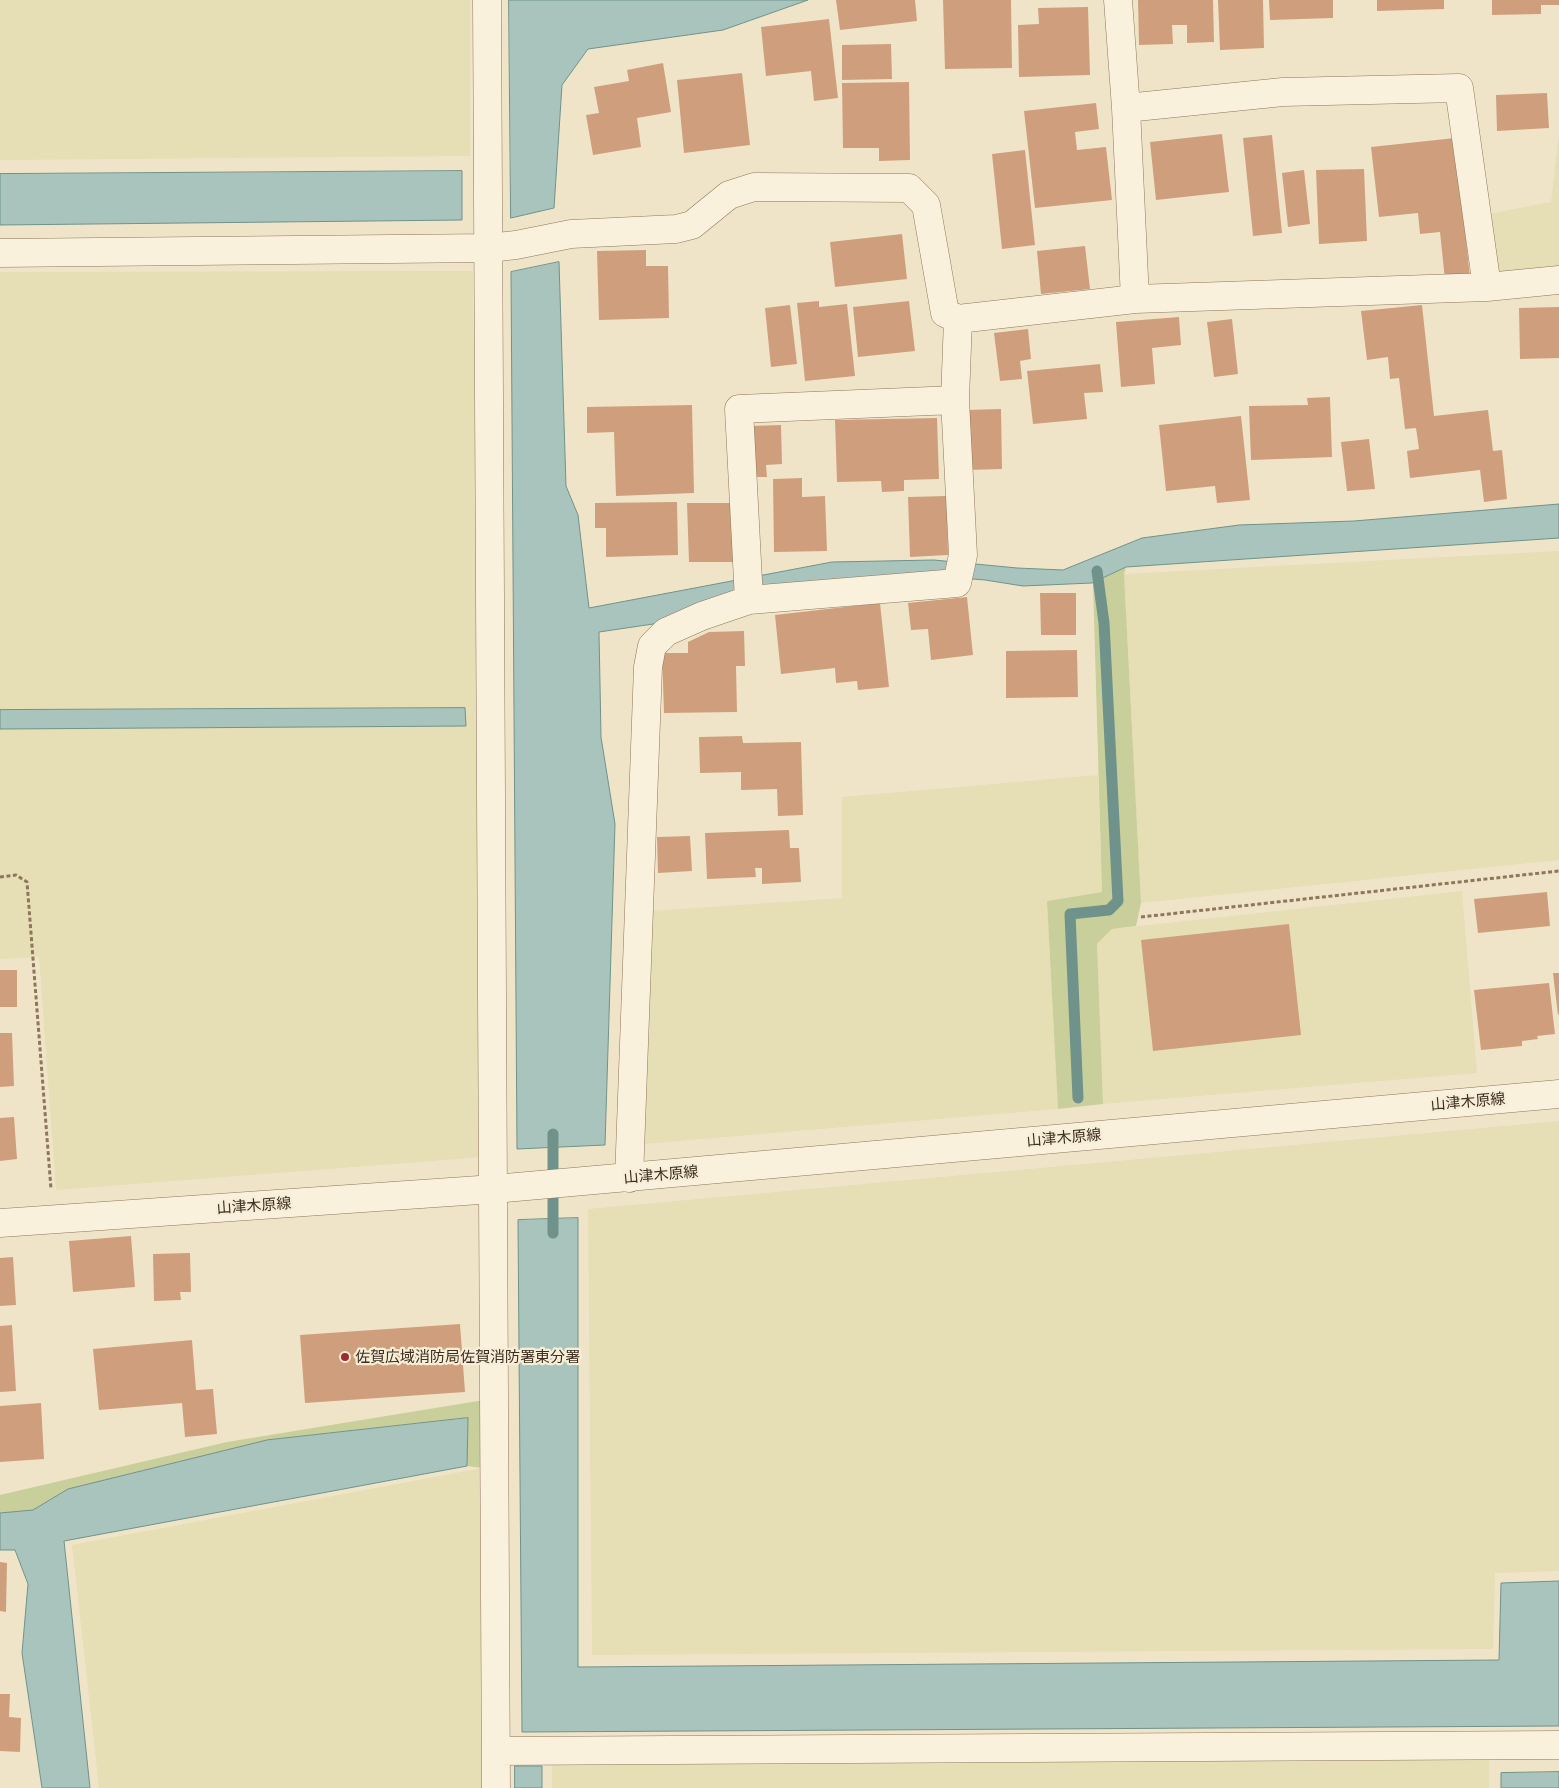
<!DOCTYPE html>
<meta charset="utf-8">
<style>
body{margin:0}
canvas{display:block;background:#f0e4c8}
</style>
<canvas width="1559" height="1788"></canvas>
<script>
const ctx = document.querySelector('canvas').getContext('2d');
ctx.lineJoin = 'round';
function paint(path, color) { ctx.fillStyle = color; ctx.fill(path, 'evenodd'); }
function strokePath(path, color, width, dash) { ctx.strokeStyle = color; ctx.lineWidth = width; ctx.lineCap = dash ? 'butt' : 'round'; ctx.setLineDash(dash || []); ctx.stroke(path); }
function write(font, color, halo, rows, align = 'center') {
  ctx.font = font + ' "Playfair Display","Noto Sans JP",serif'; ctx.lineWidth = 4.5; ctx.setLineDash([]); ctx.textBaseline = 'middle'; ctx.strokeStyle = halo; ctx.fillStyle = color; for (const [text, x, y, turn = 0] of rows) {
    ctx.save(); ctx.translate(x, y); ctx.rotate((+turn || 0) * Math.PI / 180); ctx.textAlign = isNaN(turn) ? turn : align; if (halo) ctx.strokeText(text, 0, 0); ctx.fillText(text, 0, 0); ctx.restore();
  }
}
const farmland = new Path2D(`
 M0 0H470V156L0 160Z
 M1559 133V269L1493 277 1483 215 1551 202Z
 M473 271 484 1157 56 1190 39 957 0 959V272Z
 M1559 551V860L1141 903 1124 574Z
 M1098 775 1102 892 1047 901 1058 1109 642 1144 652 911 842 898V797Z
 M1462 891 1477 1073 1103 1104 1097 944 1112 929Z
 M1559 1121V1571L1495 1573 1493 1649 592 1655 588 1209Z
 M482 1468 483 1788H99L72 1545Z
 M1489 1758V1788H552V1764Z`);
const green = new Path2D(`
 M1126 567 1124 574 1141 903 1136 926 1112 929 1097 944 1103 1104 1058 1109 1047 901 1102 892 1093 583Z
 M484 1400 482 1468 467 1466V1418L267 1440 68 1489 33 1510 0 1513V1495L227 1442Z`);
const water = new Path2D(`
 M509 0H808L723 30 588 49 562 85 554 208 511 218Z
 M462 171V220L0 225V174Z
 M559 262 566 486 578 515 589 608 832 562 934 560 1017 568 1063 570 1142 538 1239 525 1354 521 1559 504V538L1126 567 1092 583 1023 586 985 580 924 575 660 623 599 632 601 737 615 824 605 1145 517 1149 511 272Z
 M465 708 466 726 0 729V710Z
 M578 1218V1667L1499 1660 1501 1583 1559 1581V1726L522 1732 518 1220Z
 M468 1418 467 1466 64 1541 90 1788H42L22 1653 28 1584 15 1550H0V1513L33 1510 68 1489 267 1440Z
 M515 1766H542V1788H515Z
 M1559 1772V1788H1501V1773Z`);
const stream = new Path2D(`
 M1078 1098 1070 914 1109 910 1118 901 1104 623 1097 571
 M553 1134V1233`);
const building = new Path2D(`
 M836 0H915L917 21 840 30Z
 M943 0H1011L1012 68 945 69Z
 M1138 0H1213L1214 42 1187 43V25H1172L1173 44 1139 45Z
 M1218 0H1263L1264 48 1220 50Z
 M1269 0H1333V18L1270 20Z
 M1377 0H1444V9L1377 11Z
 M1492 0H1559V5H1541V14L1492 15Z
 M1088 7 1090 75 1019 77 1018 25 1039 24 1038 8Z
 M829 19 838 98 814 101 811 71 766 76 761 27Z
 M891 44 892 79 842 80V45Z
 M663 63 671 112 637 118 641 147 593 155 586 115 599 113 594 87 629 81 627 70Z
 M742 73 750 145 684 153 677 80Z
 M909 82 910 160 879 161V148H843L842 83Z
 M1547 93 1549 128 1497 131 1496 95Z
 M1096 103 1099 129 1075 132 1077 150 1106 147 1112 200 1035 208 1024 111Z
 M1222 134 1229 192 1156 200 1150 142Z
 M1272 135 1282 233 1253 236 1243 138Z
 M1455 138 1470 277 1445 280 1440 232 1420 234 1418 213 1379 217 1371 147Z
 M1025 150 1035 245 1002 249 992 154Z
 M1364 169 1367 241 1319 244 1316 170Z
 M1304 170 1310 224 1288 227 1282 173Z
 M902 234 907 279 835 287 830 242Z
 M1085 246 1090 289 1041 294 1037 251Z
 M646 250V266H668L669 318 599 320 597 251Z
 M819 301V307L847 304 855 376 805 381 797 303Z
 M909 301 915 351 858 357 853 307Z
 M790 305 797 364 771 367 765 308Z
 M1422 305 1434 416 1488 410 1493 451 1502 450 1507 499 1484 502 1480 470 1410 478 1407 451 1419 449 1416 428 1405 429 1399 378 1390 379 1388 357 1367 360 1361 311Z
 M1559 307V358L1520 359 1519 308Z
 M1179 317 1181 345 1152 348 1155 384 1121 387 1116 322Z
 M1232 319 1238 374 1214 377 1207 322Z
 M1028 329 1031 359 1020 361 1022 379 1000 381 994 333Z
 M1100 364 1103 392 1084 393 1087 419 1033 424 1027 371Z
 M1330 397 1332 457 1251 460 1249 406 1308 405 1307 398Z
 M692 405 694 493 616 496 614 432 587 433V407Z
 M1001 409 1002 469 967 470 966 410Z
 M1241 416 1250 500 1217 503 1215 486 1166 491 1159 425Z
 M937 418 939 479 904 480V491L882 492 881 481 837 482 835 420Z
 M781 425 782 464 766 465 767 477H751L749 426Z
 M1369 439 1375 489 1347 491 1341 442Z
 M802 478V497L825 496 827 551 774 552 773 479Z
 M947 496 948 555 910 557 908 497Z
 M677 502 678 555 606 557V528H595V503Z
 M687 503H733L734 562H689Z
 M1040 593H1076V635H1041Z
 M967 597 973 655 931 660 928 629 911 630 908 603Z
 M880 603 889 687 858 690 857 681 836 683 835 668 781 674 775 615Z
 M744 631 745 666H736L737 712 664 713 662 653H688V642L709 632Z
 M1077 650 1078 697 1006 698V651Z
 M742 736 743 743 801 742 803 815 778 816 777 789 741 790V772L700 773 699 737Z
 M789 830 790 848H799L801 882 762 884V868H755L756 877 707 879 705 833Z
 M690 836 692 871 658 873 657 837Z
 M1547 892 1550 926 1478 933 1474 899Z
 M1289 924 1301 1035 1153 1051 1141 940Z
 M0 970H17V1007H0Z
 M1553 973H1559V1014L1558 1015Z
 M1549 983 1555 1034 1537 1036 1538 1039 1522 1041V1046L1481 1050 1474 990Z
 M0 1033H12L14 1086 0 1087Z
 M14 1117 17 1159 0 1161V1118Z
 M131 1236 135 1287 73 1292 69 1241Z
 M190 1253 191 1292H180L181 1300 154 1301 153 1254Z
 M13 1257 16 1305 0 1306V1258Z
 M460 1324 465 1392 305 1403 300 1335Z
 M12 1325 16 1391 0 1392V1326Z
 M192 1340 196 1390 213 1389 217 1434 185 1437 182 1403 99 1410 93 1349Z
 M41 1403 44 1459 0 1462V1406Z
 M0 1562 7 1563 6 1612 0 1611Z
 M0 1694H10L9 1717 21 1718 20 1752 0 1751Z`);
const path = new Path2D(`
 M0 877 16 875 27 882 51 1189
 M1141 917 1559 871`);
const minor = new Path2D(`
 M487 0 496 1788
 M1126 108 1283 92 1459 88 1487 287
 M0 253 489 248 516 245 571 234 676 229 692 225 729 195 754 187 909 188 926 205 945 313 958 319 1135 299 1126 108 1118 0
 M1135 299 1487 287 1559 280
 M749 600 739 409 955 400
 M629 1178 648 667 652 646 666 632 702 616 749 600 957 583 963 555 955 400 958 319
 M496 1751 1559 1745`);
const tertiary = new Path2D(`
 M0 1223 494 1189 1559 1094`);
const markers = [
 [345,1357,5,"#9e2a2b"]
];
const streetNames = [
 ["山津木原線",1468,1102,-5],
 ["山津木原線",1064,1138,-5],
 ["山津木原線",661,1175,-5],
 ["山津木原線",254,1206,-4]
];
const poiNames = [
 ["佐賀広域消防局佐賀消防署東分署",355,1357]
];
paint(farmland, '#e6deb5');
paint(green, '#c9cf9b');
paint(water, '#a9c4bc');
strokePath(water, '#6f938a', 1);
strokePath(stream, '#6f938a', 11);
paint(building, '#cf9f7d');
strokePath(minor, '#8d765c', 29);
strokePath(tertiary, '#8d765c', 29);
strokePath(path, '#8d765c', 3, [4, 2.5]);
strokePath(minor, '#faf1dc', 28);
strokePath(tertiary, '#faf1dc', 28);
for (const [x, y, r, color] of markers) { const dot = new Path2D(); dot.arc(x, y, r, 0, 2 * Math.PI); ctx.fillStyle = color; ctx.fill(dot); strokePath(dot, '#f7eed8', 2); }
write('15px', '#3d2e20', '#f7eed8', streetNames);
write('15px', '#3d2e20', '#f7eed8', poiNames, 'left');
</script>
